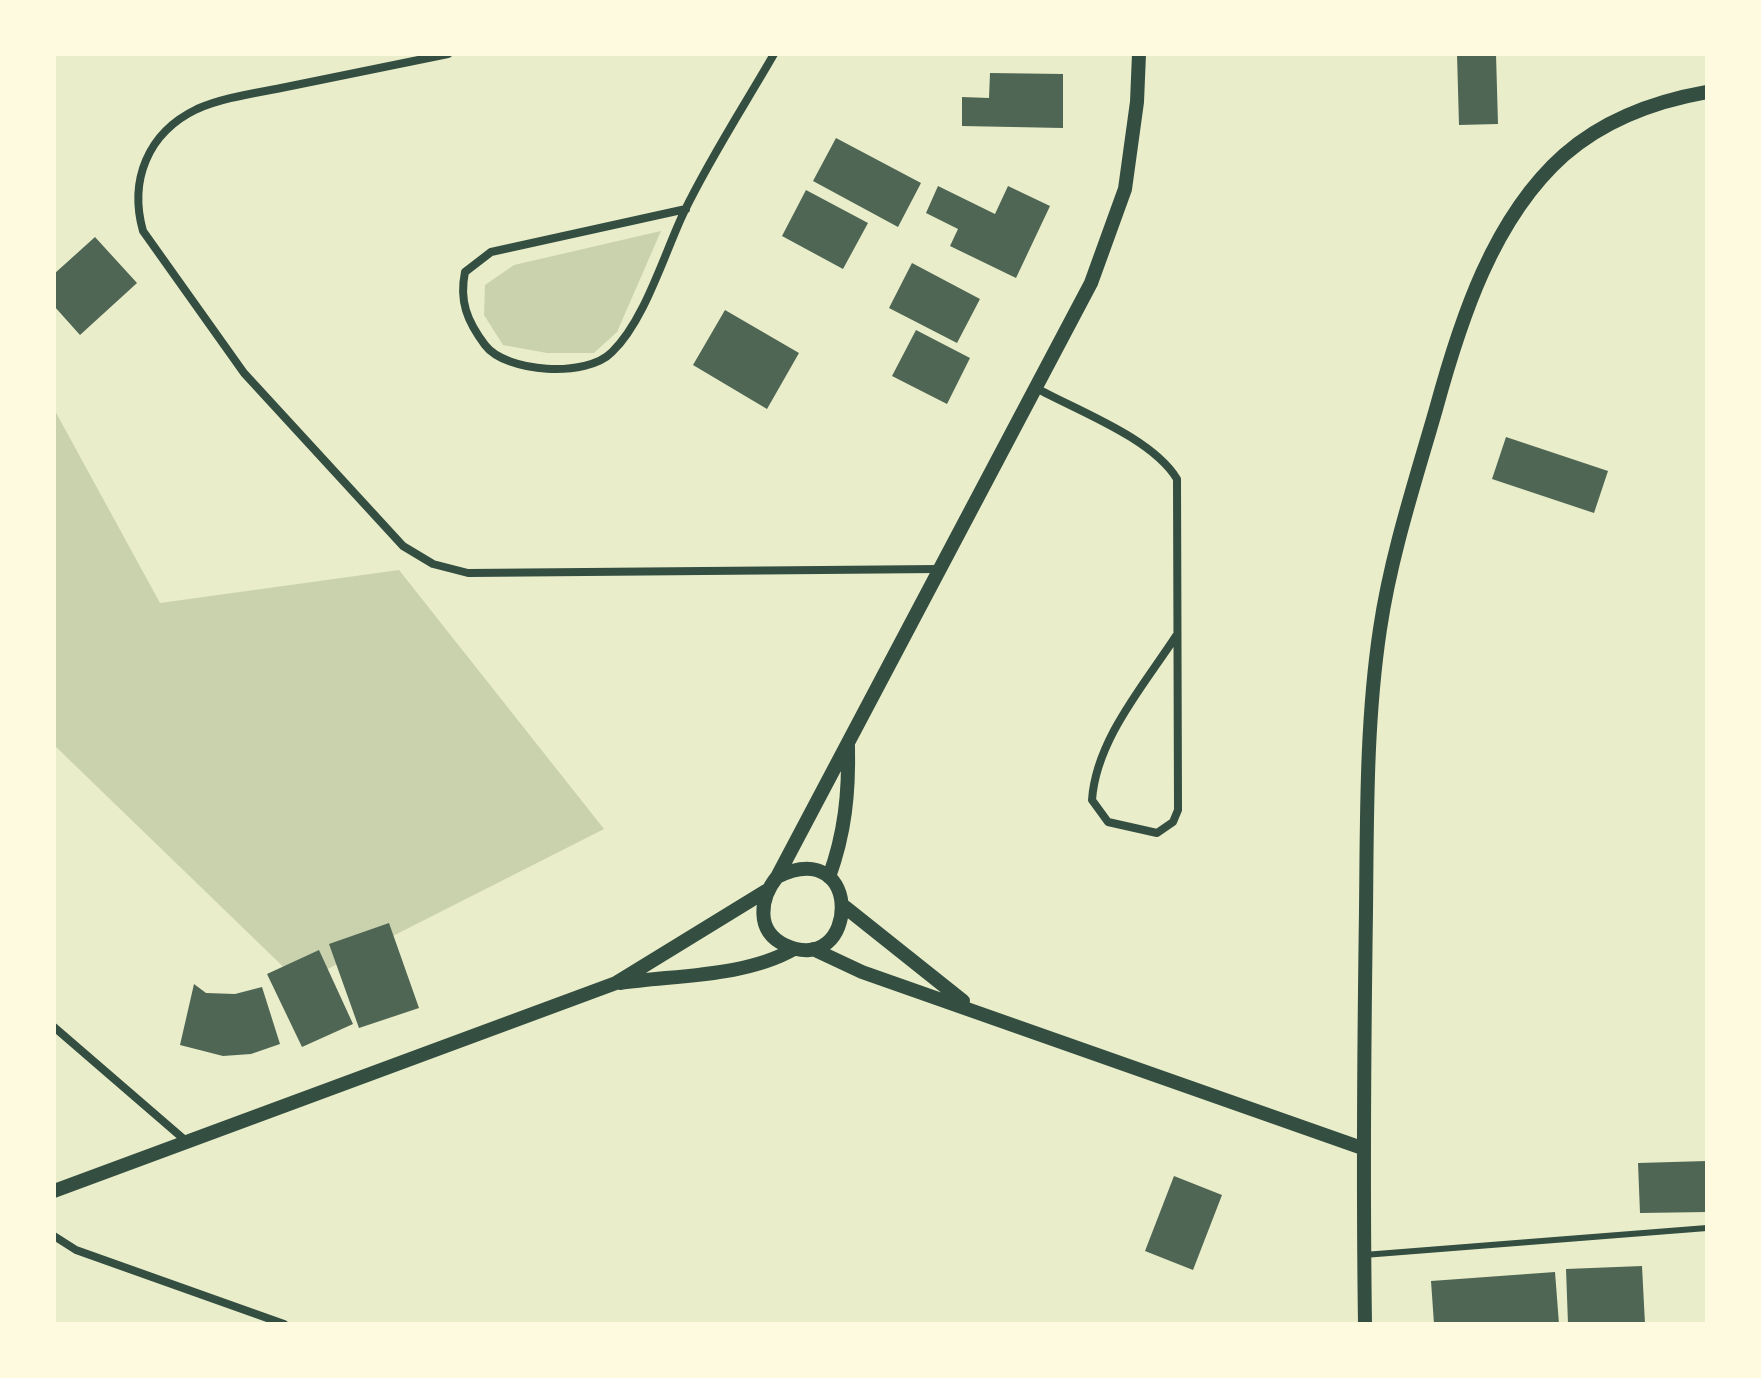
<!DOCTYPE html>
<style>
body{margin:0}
#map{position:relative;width:1761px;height:1378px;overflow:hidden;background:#e9edc9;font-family:"Fira Sans Condensed",sans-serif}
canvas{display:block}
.frame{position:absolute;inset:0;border:56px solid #fefae0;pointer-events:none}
</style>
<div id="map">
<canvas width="1761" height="1378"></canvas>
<div class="frame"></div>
</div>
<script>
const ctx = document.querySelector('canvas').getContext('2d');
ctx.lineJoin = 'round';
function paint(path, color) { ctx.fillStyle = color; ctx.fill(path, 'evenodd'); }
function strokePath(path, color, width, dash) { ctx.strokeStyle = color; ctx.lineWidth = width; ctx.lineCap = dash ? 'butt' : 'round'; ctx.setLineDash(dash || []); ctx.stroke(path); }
const green = new Path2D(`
 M661 231 617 332 594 353H547L503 345 484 315 485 285 514 265Z
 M54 409 160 603 399 570 604 829 300 983 54 745Z`);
const building = new Path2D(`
 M1457 54H1496L1498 124 1459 125Z
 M990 73 1063 74V128L962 126V97L989 98Z
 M836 138 921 183 898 227 813 181Z
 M938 186 995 214 1008 186 1050 206 1016 278 950 246 958 229 926 213Z
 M806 190 868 223 843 269 782 236Z
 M95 237 137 283 80 335 54 306V274Z
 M912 263 980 299 957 343 889 308Z
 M725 310 799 353 767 409 693 365Z
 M916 330 970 358 947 404 892 376Z
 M1506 437 1608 471 1594 513 1492 479Z
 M389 923 419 1008 359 1028 329 944Z
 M319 950 353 1024 302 1047 267 974Z
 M194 984 206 993 235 994 262 987 280 1044 251 1054 223 1056 180 1045Z
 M1707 1161V1212L1640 1213 1638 1163Z
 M1174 1176 1222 1195 1193 1270 1145 1251Z
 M1642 1266 1645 1324H1568L1566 1269Z
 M1555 1272 1559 1324H1434L1431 1281Z`);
const service = new Path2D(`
 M1364 1255 1707 1228`);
const minor = new Path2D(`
 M448 54C394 65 340 76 286 87 257 93 224 97 197 109 147 133 129 181 143 231L244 373 403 546 433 564 468 573 939 569
 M686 209 491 252 465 272C459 301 467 321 485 345 506 373 587 378 612 352 645 320 664 254 684 212 710 158 744 106 774 54
 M1036 388C1078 411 1152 438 1177 479L1178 810 1173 822 1157 833 1108 822 1092 800C1096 740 1144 685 1176 636
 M54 1027 186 1141
 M54 1236 76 1250 284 1324`);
const tertiary = new Path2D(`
 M777 877C865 834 859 979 785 945 755 931 760 898 777 877L1091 283 1125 189 1137 102 1139 54
 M829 877C845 833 849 793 848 746
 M845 907 963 1001
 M813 949 862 972 1362 1148
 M620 983C676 975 745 977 794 949
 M54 1191 616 983 766 891
 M1365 1324C1363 1186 1364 1049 1366 911 1367 818 1366 722 1380 629 1391 555 1415 482 1436 409 1460 321 1493 218 1564 155 1604 120 1656 101 1707 92`);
paint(green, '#cad2ad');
paint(building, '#4f6655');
strokePath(service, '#344e41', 6);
strokePath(minor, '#344e41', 8);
strokePath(tertiary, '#344e41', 14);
</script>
